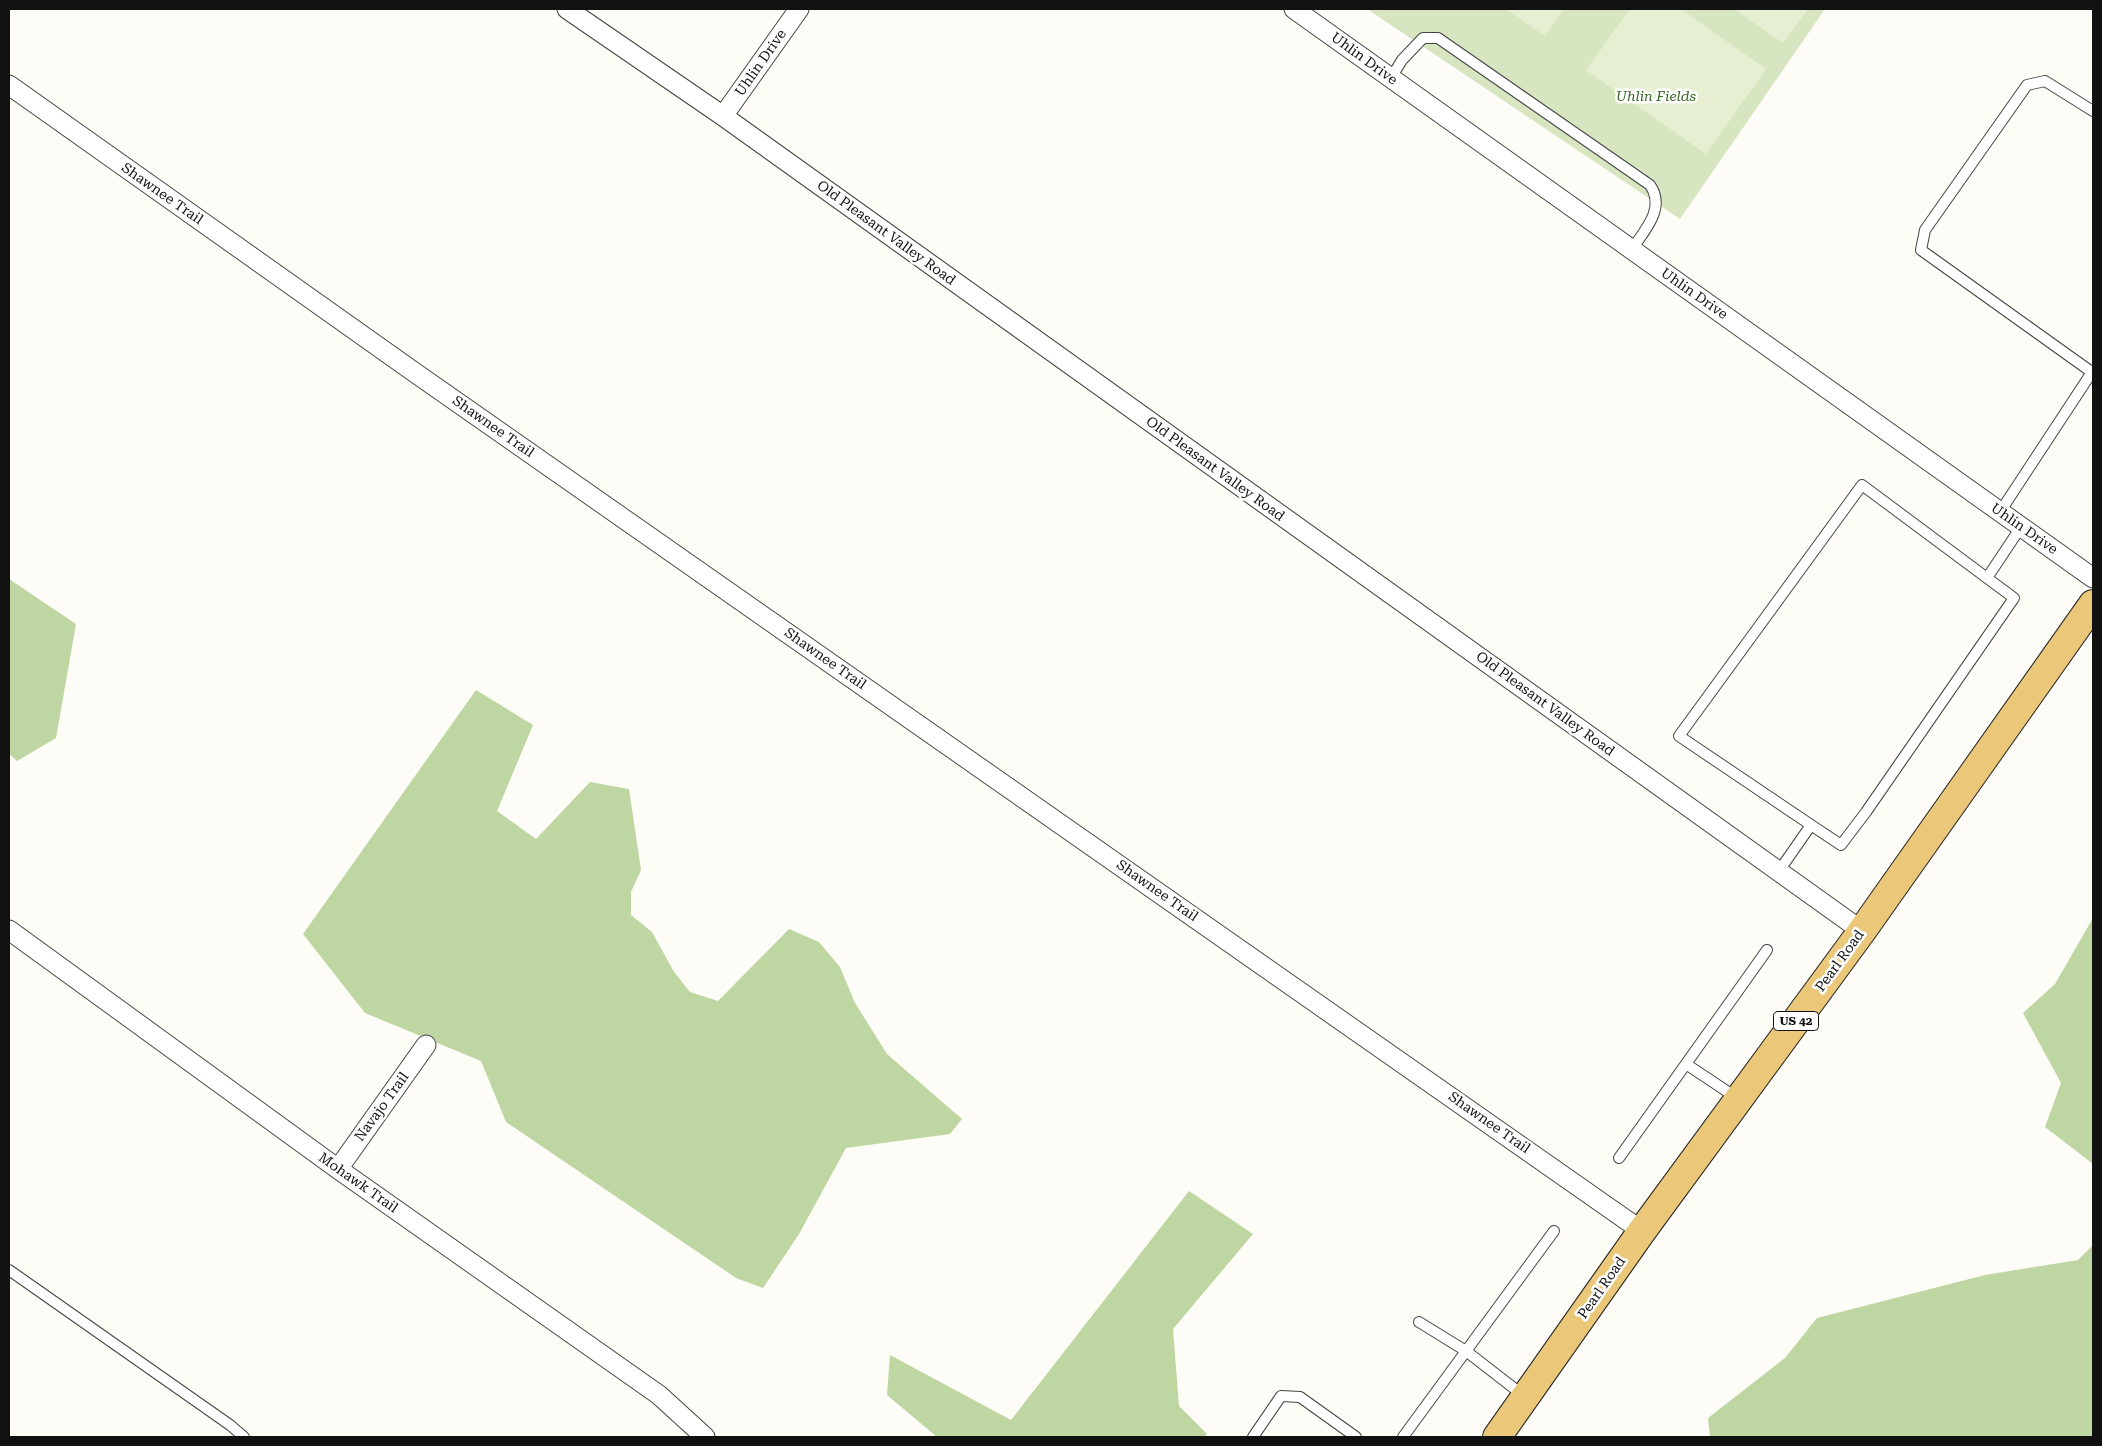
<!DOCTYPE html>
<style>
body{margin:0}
#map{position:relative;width:2102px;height:1446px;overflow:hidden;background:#fefcf6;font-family:"Roboto Serif",serif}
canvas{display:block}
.frame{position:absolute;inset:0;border:10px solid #111;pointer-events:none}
</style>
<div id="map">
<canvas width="2102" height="1446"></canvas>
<div class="frame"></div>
</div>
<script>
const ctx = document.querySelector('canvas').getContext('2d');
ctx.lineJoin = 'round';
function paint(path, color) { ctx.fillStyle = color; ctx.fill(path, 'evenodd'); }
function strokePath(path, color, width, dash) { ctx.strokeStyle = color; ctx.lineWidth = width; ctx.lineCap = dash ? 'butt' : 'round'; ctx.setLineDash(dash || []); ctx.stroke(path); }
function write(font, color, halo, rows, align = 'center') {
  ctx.font = font + ' "Roboto Serif",serif'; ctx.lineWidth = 5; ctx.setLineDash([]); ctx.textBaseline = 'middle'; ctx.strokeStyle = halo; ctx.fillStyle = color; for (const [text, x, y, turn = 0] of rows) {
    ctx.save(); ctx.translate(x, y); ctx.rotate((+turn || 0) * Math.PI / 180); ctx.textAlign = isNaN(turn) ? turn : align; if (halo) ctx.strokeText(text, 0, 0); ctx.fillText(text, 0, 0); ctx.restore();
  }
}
const green = new Path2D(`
 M1367 9H1825L1680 219Z`);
const forest = new Path2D(`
 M9 579 76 624 56 738 17 761 9 754Z
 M476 690 533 725 497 811 536 839 590 782 629 789 641 870 631 892V915L652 932 674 972 690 992 718 1001 789 929 819 942 840 967 855 1003 887 1054 962 1119 950 1134 846 1148 799 1234 763 1288 736 1278 506 1122 481 1061 365 1013 303 934Z
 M2093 918V1164L2045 1127 2061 1083 2023 1013 2055 984Z
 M1189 1191 1253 1234 1173 1329 1179 1406 1207 1434 1205 1437H937L887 1395 890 1355 1011 1420Z
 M2093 1245V1437H1710L1708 1418 1785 1358 1817 1318 1985 1275 2078 1260Z`);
const pitch = new Path2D(`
 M1506 9H1564L1545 36Z
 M1630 9H1681L1766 69 1706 154 1586 70Z
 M1734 9H1808L1783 43Z`);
const service = new Path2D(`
 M1391 78 1402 60 1423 38H1438L1650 185C1666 208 1645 230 1632 249
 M2093 111 2045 81 2027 85 1925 230 1921 250 2093 373
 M2000 512 2092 372
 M1811 825 1841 845 1866 812 2014 598 1987 578
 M1779 871 1811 825 1679 736 1862 485 1987 578 2021 527
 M1686 1064 1737 1098
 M1619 1158 1767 950
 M9 1270 230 1425 244 1437
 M1419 1322 1466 1351 1524 1396
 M1253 1437 1281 1396 1300 1397 1356 1437
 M1403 1437 1554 1231`);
const minor = new Path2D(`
 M567 9 723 116 1862 931
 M1294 9 2093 578
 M9 85 414 372 1642 1231
 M723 116 799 9
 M9 930 338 1169 659 1395 705 1437
 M338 1169 426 1045`);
const primary = new Path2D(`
 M1497 1437 1642 1231 1862 931 2093 604`);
const shields = [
 [1796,1021,45]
];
const shieldNames = [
 ["US 42",1796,1021]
];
const streetNames = [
 ["Uhlin Drive",1364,59,36],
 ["Uhlin Drive",761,63,-55],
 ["Shawnee Trail",162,194,35],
 ["Old Pleasant Valley Road",886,233,36],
 ["Uhlin Drive",1694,294,35],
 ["Shawnee Trail",493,427,35],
 ["Old Pleasant Valley Road",1215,469,36],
 ["Uhlin Drive",2024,529,35],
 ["Shawnee Trail",825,659,35],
 ["Old Pleasant Valley Road",1545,704,36],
 ["Shawnee Trail",1157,891,35],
 ["Pearl Road",1840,961,-54],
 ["Navajo Trail",382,1107,-54],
 ["Shawnee Trail",1489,1123,35],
 ["Mohawk Trail",358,1183,35],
 ["Pearl Road",1602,1288,-55]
];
const parkNames = [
 ["Uhlin Fields",1656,97]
];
paint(green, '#d7e6c1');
paint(forest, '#bdd6a2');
paint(pitch, '#e7efd2');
strokePath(service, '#444', 12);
strokePath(minor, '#444', 21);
strokePath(primary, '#222', 30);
strokePath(service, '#fff', 10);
strokePath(minor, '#fff', 19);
strokePath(primary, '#ebc879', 28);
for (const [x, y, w] of shields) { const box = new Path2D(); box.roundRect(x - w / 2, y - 9.5, w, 19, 4); ctx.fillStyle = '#fff'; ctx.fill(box); strokePath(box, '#111', 1); }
write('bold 12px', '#111', null, shieldNames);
write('14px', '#111', '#fff', streetNames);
write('italic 14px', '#376326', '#fff', parkNames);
</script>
